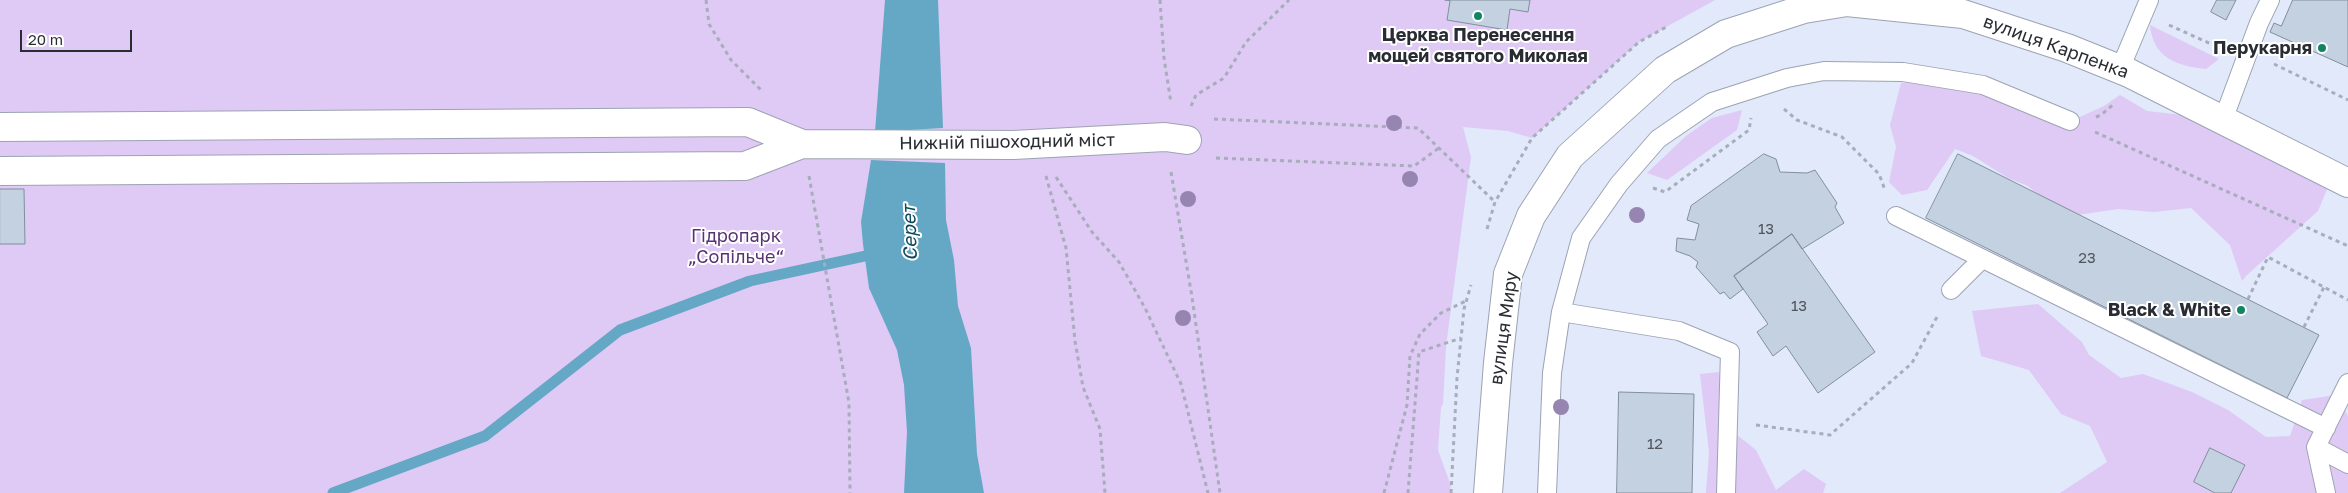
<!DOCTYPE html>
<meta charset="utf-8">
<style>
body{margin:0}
#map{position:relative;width:2348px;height:493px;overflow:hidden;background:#e1e9fa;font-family:"Golos Text",sans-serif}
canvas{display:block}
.scale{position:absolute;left:20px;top:30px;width:112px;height:22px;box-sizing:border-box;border:2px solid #292c32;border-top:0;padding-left:6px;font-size:15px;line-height:18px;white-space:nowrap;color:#292c32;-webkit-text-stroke:4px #fff;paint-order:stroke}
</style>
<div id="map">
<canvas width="2348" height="493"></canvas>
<div class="scale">20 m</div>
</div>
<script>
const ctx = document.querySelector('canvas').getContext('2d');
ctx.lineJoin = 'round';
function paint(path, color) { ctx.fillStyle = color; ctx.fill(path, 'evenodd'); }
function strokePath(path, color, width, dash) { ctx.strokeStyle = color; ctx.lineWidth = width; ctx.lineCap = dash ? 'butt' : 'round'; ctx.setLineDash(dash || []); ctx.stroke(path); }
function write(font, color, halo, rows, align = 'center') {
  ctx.font = font + ' "Golos Text",sans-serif'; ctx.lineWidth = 4; ctx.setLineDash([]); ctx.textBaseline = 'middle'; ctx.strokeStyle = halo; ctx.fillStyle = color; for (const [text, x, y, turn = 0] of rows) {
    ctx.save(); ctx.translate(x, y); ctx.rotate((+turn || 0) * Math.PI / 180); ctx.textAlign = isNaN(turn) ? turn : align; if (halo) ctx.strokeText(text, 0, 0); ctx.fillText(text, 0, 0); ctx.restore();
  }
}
const green = new Path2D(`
 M0 0H1715L1639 42 1532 138 1508 131 1463 127 1471 157 1446 346 1443 404 1441 407 1438 450 1451 486 1449 493H0Z
 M2150 25 2219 59 2206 69C2177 66 2153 58 2150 25Z
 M1933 77 2071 121 2104 106 2120 95 2147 111 2183 115 2328 187 2318 211 2247 275 2242 281 2230 245 2191 208 2154 212 2118 209 2063 217 2028 186 2008 178 1973 156 1955 149 1927 190 1902 195 1889 182 1896 147 1890 125 1901 83Z
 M1742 110 1737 130 1667 180 1647 173 1686 136 1712 118Z
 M2038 304 2082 342 2089 355 2121 378 2143 374 2192 392 2228 410 2266 437 2290 436 2302 400 2336 395 2348 416V493H2060L2107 462 2090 426 2061 414 2029 370 1981 356 1972 311Z
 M1719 372 1732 431 1756 450 1776 490 1804 469 1826 484 1823 493H1706L1709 452 1700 374Z`);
const water = new Path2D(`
 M885 0H938L943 128 875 132Z
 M871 160 945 163 946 220 954 260 958 306 971 348 977 454 984 493H904L907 432 904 385 897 350 869 288 863 244 861 222Z`);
const stream = new Path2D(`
 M333 493 485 436 620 330 750 281 879 253`);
const building = new Path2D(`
 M1445 0H1530L1528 12 1510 9 1507 30 1447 20 1450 1Z
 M2217 0H2236L2226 20 2211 12Z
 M2293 0H2348V67L2270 32 2274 23 2281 26Z
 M1764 154 1776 159 1780 172 1807 173 1815 170 1837 203 1835 207 1844 223 1802 249 1792 234 1734 276 1743 289 1730 299 1724 292 1720 294 1696 267 1698 262 1690 256 1676 251 1677 238 1695 240 1699 224 1687 220 1691 206Z
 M1958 154 2319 335 2287 398 1926 218Z
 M0 189H24L25 244H0Z
 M1792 234 1875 352 1818 393 1786 346 1773 356 1757 332 1768 324 1734 276Z
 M1619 392 1694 394 1692 493H1617Z
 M2210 448 2245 465 2231 493H2215L2194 482Z`);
const path = new Path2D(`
 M706 0 709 24 731 60 761 90
 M1160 0 1164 58 1171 103
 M2169 25 2220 48
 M2274 64 2348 100
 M1191 106 1196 95 1224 78 1246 42 1289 0
 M1784 109 1797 120 1842 137 1879 174 1885 190
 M2096 117 2101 115 2115 103
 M1214 119 1418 128 1495 202
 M2095 132 2348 246
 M1216 158 1414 166 1439 148
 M1171 172 1192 297 1220 493
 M809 176 849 403 850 493
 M1046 176 1066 248 1075 341 1083 387 1100 429 1105 493
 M1056 177 1092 232 1119 262 1145 308 1181 384 1208 493
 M1653 188 1665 192 1749 130 1751 118
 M1487 229 1495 202 1532 138 1639 42 1668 26
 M2248 299 2268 257 2348 300
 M2304 327 2324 287
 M1756 425 1830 435 1912 363 1938 315
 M1384 493 1407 405 1410 356 1420 334 1441 313 1466 301
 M1408 493 1419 352 1461 338
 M1451 493 1457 378 1464 309 1471 285`);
const lane = new Path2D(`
 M2120 69 2149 0
 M2223 120 2259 23 2270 0
 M1896 216 2326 428
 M1951 290 1982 259
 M1561 312 1679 331 1730 352 1726 493
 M2348 383 2316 447 2348 464
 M2316 447 2326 493
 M1547 493 1552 373 1561 312 1581 238 1619 184 1658 139 1712 102 1787 78 1824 71 1903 72 1983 85 2070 121`);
const street = new Path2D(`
 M0 127 748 122 802 144
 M0 171 745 166 802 144 1013 145 1165 137 1187 140`);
const secondary = new Path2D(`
 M1488 493 1498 363 1508 274 1531 216 1570 156 1665 70 1726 34 1804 9 1847 2 1963 14 2067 48 2129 73 2348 183`);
const trees = [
 [1394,123],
 [1410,179],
 [1188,199],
 [1637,215],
 [1183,318],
 [1561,407]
];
const markers = [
 [1478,16,5,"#128463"],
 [2322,48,5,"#128463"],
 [2241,310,5,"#128463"]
];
const numberNames = [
 ["13",1766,229],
 ["23",2087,258],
 ["13",1799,306],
 ["12",1655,444]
];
const poiNames = [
 ["Церква Перенесення",1478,35,"center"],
 ["мощей святого Миколая",1478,56,"center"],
 ["Перукарня",2312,48],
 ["Black & White",2231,310]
];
const streetNames = [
 ["вулиця Карпенка",2056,47,20],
 ["Нижній пішоходний міст",1007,142,-1],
 ["вулиця Миру",1504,328,-82]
];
const parkNames = [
 ["Гідропарк",736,236],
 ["„Сопільче“",736,257]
];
const waterNames = [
 ["Серет",910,233,-92]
];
paint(green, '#dfc9f5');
paint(water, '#65a8c5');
strokePath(stream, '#65a8c5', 11);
paint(building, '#c3d1e0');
strokePath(building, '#818f9c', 1);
strokePath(lane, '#9ca3b3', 20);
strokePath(street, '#9ca3b3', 30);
strokePath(secondary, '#9ca3b3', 30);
strokePath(path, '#a7adbb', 3, [4, 4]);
strokePath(lane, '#fff', 18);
strokePath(street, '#fff', 28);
strokePath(secondary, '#fff', 28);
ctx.fillStyle = '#9585b0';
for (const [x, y] of trees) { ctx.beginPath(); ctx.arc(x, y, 8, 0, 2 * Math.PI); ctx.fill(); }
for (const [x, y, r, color] of markers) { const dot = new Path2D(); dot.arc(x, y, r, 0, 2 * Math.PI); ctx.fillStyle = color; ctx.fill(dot); strokePath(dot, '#fff', 2); }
write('15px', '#50555e', null, numberNames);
write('bold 18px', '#292c32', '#fff', poiNames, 'right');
write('18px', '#292c32', '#fff', streetNames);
write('18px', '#573373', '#fff', parkNames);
write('italic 19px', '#0c475c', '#fff', waterNames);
</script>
